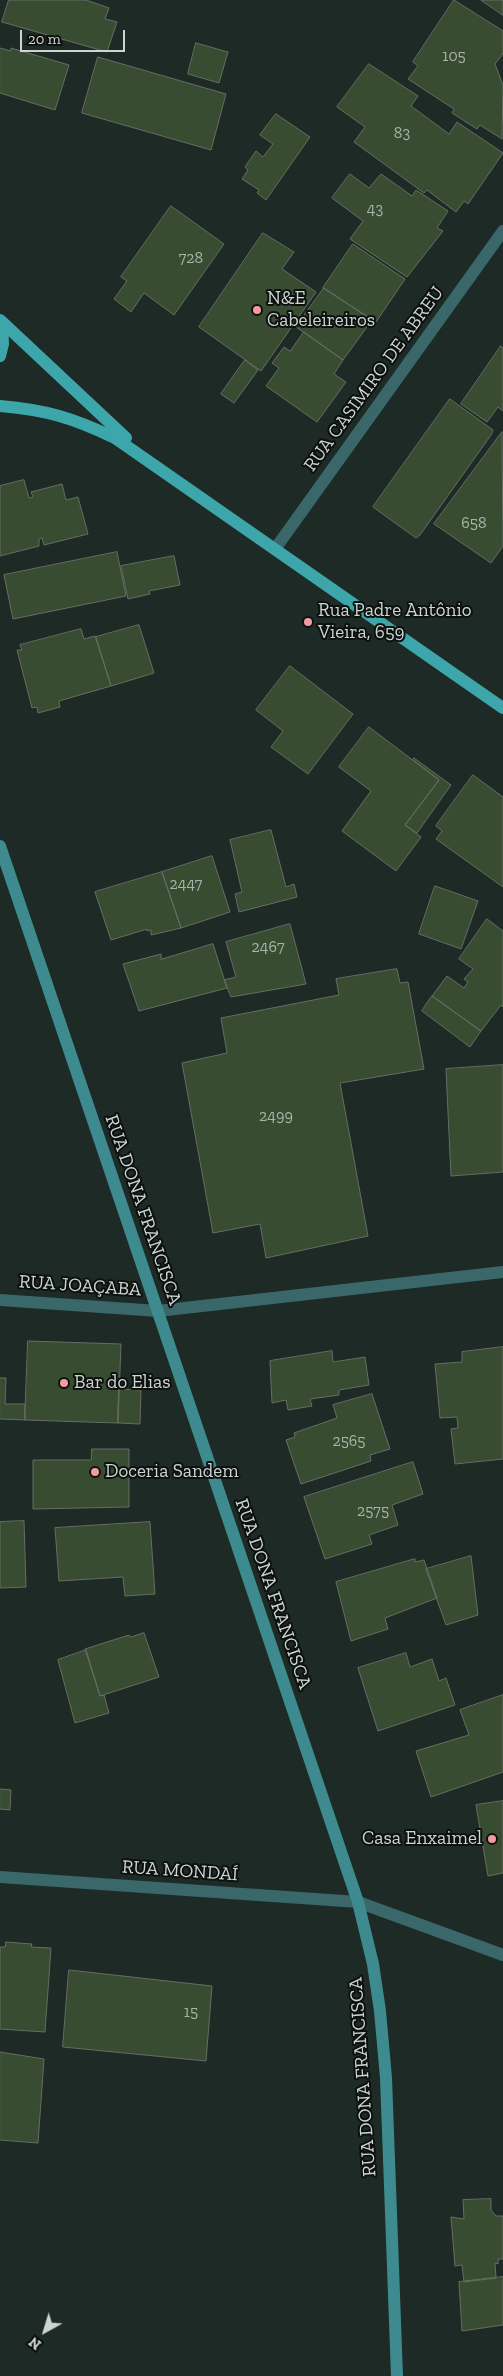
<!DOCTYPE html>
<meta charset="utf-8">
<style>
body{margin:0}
#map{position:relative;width:503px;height:2376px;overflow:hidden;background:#1e2a26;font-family:"Zilla Slab",serif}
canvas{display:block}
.north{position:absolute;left:20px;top:2306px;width:50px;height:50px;-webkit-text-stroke:4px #0c110f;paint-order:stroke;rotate:219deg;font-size:14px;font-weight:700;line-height:20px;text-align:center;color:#cdd5d2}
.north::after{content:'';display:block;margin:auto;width:18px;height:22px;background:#cdd5d2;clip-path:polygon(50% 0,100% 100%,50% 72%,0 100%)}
.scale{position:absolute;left:20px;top:30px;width:105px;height:22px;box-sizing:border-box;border:2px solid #cdd5d2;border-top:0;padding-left:6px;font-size:15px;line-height:18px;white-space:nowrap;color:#cdd5d2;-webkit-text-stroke:4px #0c110f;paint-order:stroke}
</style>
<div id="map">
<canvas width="503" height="2376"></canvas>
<div class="north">N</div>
<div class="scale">20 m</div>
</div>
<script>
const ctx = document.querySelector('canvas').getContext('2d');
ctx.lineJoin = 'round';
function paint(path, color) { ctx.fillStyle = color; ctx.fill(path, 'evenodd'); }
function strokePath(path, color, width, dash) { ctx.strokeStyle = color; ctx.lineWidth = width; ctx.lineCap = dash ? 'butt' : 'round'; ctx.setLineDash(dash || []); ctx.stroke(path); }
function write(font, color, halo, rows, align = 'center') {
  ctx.font = font + ' "Zilla Slab",serif'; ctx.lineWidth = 4; ctx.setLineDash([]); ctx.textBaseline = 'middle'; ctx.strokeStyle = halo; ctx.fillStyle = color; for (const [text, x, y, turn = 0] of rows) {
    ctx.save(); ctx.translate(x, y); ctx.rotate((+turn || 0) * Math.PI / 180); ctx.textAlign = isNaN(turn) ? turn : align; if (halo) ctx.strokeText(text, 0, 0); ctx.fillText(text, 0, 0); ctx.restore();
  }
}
const building = new Path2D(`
 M9 0H86L109 8 105 19 117 22 107 52 2 22Z
 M454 0 503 31V54L495 64 503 85 502 139 480 125 477 129 452 113 454 109 408 79 418 66 413 62Z
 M481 0H503V15Z
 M196 43 228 52 219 83 188 74Z
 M0 48 11 51V48L69 65 55 110 0 93Z
 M98 57 226 94 211 150 82 113Z
 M369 64 418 96 411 106 449 134 457 122 503 153 468 204 464 201 456 212 427 190 424 193 354 142 365 127 337 107Z
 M276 114 310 137 266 200 257 193 259 190 242 179 248 170 245 167 256 151 263 157 273 144 260 135Z
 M350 174 369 188 381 174 412 196 416 190 448 211 437 228 443 231 407 277 350 239 363 221 332 198Z
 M171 206 224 244 174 315 144 293 131 312 114 299 127 281 121 277Z
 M263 233 294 252 282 269 316 292 261 371 199 327Z
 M353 244 405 279 376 322 323 288Z
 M324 288 372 320 343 360 296 327Z
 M304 332 343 360 334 374 346 382 317 422 266 386 279 368 272 363 284 347 290 351Z
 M501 346 503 348V411L498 407 487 422 461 404Z
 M245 360 258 370 234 403 221 394Z
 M450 399 493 430 491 435 420 535 416 538 373 507Z
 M502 432 503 546 491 563 434 524Z
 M24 480 29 498 33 497 31 492 62 484 66 500 78 497 88 534 44 545 42 538 39 539V546L0 556V486Z
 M117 552 126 596 13 619 4 575Z
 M174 556 180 585 149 591 150 594 128 599 121 566Z
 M139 625 154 673 111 686 96 637Z
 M81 629 84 639 95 636 111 686 59 701 60 707 38 713 37 707 32 708 17 650H22L20 645Z
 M290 666 353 714 308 774 271 747 283 731 256 710Z
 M369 727 439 780 405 825 421 837 396 871 342 831 371 791 339 767Z
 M414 758 451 785 417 833 405 825 439 780 413 760Z
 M473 775 503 797V887L436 839 442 831 436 826Z
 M271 830 286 887 294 884 297 897 239 912 235 894 242 892 230 840Z
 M212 856 230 912 181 928 162 872Z
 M162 872 181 928 151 935V930L147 931V929L111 940 95 892Z
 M435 886 478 901 461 949 419 934Z
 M487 919 503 931V1007L501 1005 481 1031 432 996 447 976 464 988 468 982 464 979 473 969 459 959Z
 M290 924 306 984 231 997 224 980 236 977 226 942Z
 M213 944 227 988 139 1011 123 964 161 954V959Z
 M397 969 400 983 408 982 424 1069 340 1083 368 1236 266 1258 260 1224 213 1233 182 1063 227 1053 221 1018 339 995 336 979Z
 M432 996 481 1031 470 1047 422 1011Z
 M503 1065V1172L451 1176 446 1069Z
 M28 1341 121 1344 118 1423 25 1420Z
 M503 1347V1459L455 1464 451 1429 458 1428 457 1417 440 1418 435 1364 462 1362V1352Z
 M332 1351 333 1362 365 1357 369 1385 339 1390V1395L310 1399 312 1406 288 1410 286 1400 272 1403 270 1361Z
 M0 1378H6L5 1404H25V1420L0 1419Z
 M119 1389 141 1390 140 1424 118 1423Z
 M372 1394 390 1449 370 1455 371 1461 301 1484 286 1440 295 1437 294 1433 337 1418 333 1405Z
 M92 1449H129V1507L33 1509V1460H91Z
 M413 1462 423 1494 392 1505 398 1525 369 1535 372 1544 325 1559 304 1497Z
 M24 1521 26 1587 0 1588V1522Z
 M150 1522 155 1594 125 1596 123 1577 59 1581 55 1528Z
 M471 1556 478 1615 446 1625 426 1569Z
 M415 1559V1562L424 1560 437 1598 385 1618 388 1629 351 1641 336 1582Z
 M144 1633 159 1677 100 1696 85 1649 129 1635 130 1637Z
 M86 1650 100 1696 104 1695 109 1713 75 1723 58 1660Z
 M406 1653 410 1667 432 1659 439 1681 446 1678 455 1705 378 1731 358 1668Z
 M503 1695V1772L431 1797 416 1751 469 1735 460 1710Z
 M0 1789 11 1790 10 1810 0 1809Z
 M503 1801V1873L488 1876 476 1805Z
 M6 1942 32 1944 31 1947 51 1948 45 2032 0 2029V1947H5Z
 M69 1970 212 1986 206 2061 63 2047Z
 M0 2052 44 2059 38 2143 0 2140Z
 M491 2199V2210L496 2216H503V2259H498V2264L495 2263 496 2278 464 2282 462 2265 455 2266 451 2217 464 2219 463 2200Z
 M503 2277V2325L462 2331 459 2282Z`);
const street = new Path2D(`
 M275 549 503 231
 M0 1300 158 1311 503 1272
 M0 1877 358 1902 503 1955`);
const secondary = new Path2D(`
 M0 846 358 1902 373 1964 380 2011 386 2078 397 2376`);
const primary = new Path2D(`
 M0 320 126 438
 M0 356 3 344 2 323
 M0 406C47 410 73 418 115 438L503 708`);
const markers = [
 [257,310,5,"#f59b9f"],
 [308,622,5,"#f59b9f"],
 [64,1383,5,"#f59b9f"],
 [95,1472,5,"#f59b9f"],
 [492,1839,5,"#f59b9f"]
];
const numberNames = [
 ["105",454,56],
 ["83",402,133],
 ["43",375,209],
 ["728",191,258],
 ["658",474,523],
 ["2447",186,884],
 ["2467",268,947],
 ["2499",276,1116],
 ["2565",349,1441],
 ["2575",373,1511],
 ["15",191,2012]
];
const poiNames = [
 ["N&E",267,299],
 ["Cabeleireiros",267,321],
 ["Rua Padre Antônio",318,611],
 ["Vieira, 659",318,633],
 ["Bar do Elias",74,1383],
 ["Doceria Sandem",105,1472],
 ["Casa Enxaimel",482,1839,"right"]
];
const streetNames = [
 ["RUA CASIMIRO DE ABREU",374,379,-54],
 ["RUA DONA FRANCISCA",143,1210,71],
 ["RUA JOAÇABA",80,1286,4],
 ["RUA DONA FRANCISCA",273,1594,71],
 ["RUA MONDAÍ",180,1871,4],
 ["RUA DONA FRANCISCA",363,2077,-94]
];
paint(building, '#374c31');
strokePath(building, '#666e64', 1);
strokePath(street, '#3a6769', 12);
strokePath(secondary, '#3d8b8e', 12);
strokePath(primary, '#3da6ab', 12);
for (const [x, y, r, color] of markers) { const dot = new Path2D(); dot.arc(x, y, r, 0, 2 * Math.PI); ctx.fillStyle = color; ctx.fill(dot); strokePath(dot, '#0c110f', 2); }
write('16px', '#a8b3aa', null, numberNames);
write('19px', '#cdd5d2', '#0c110f', poiNames, 'left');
write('19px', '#cdd5d2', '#0c110f', streetNames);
</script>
